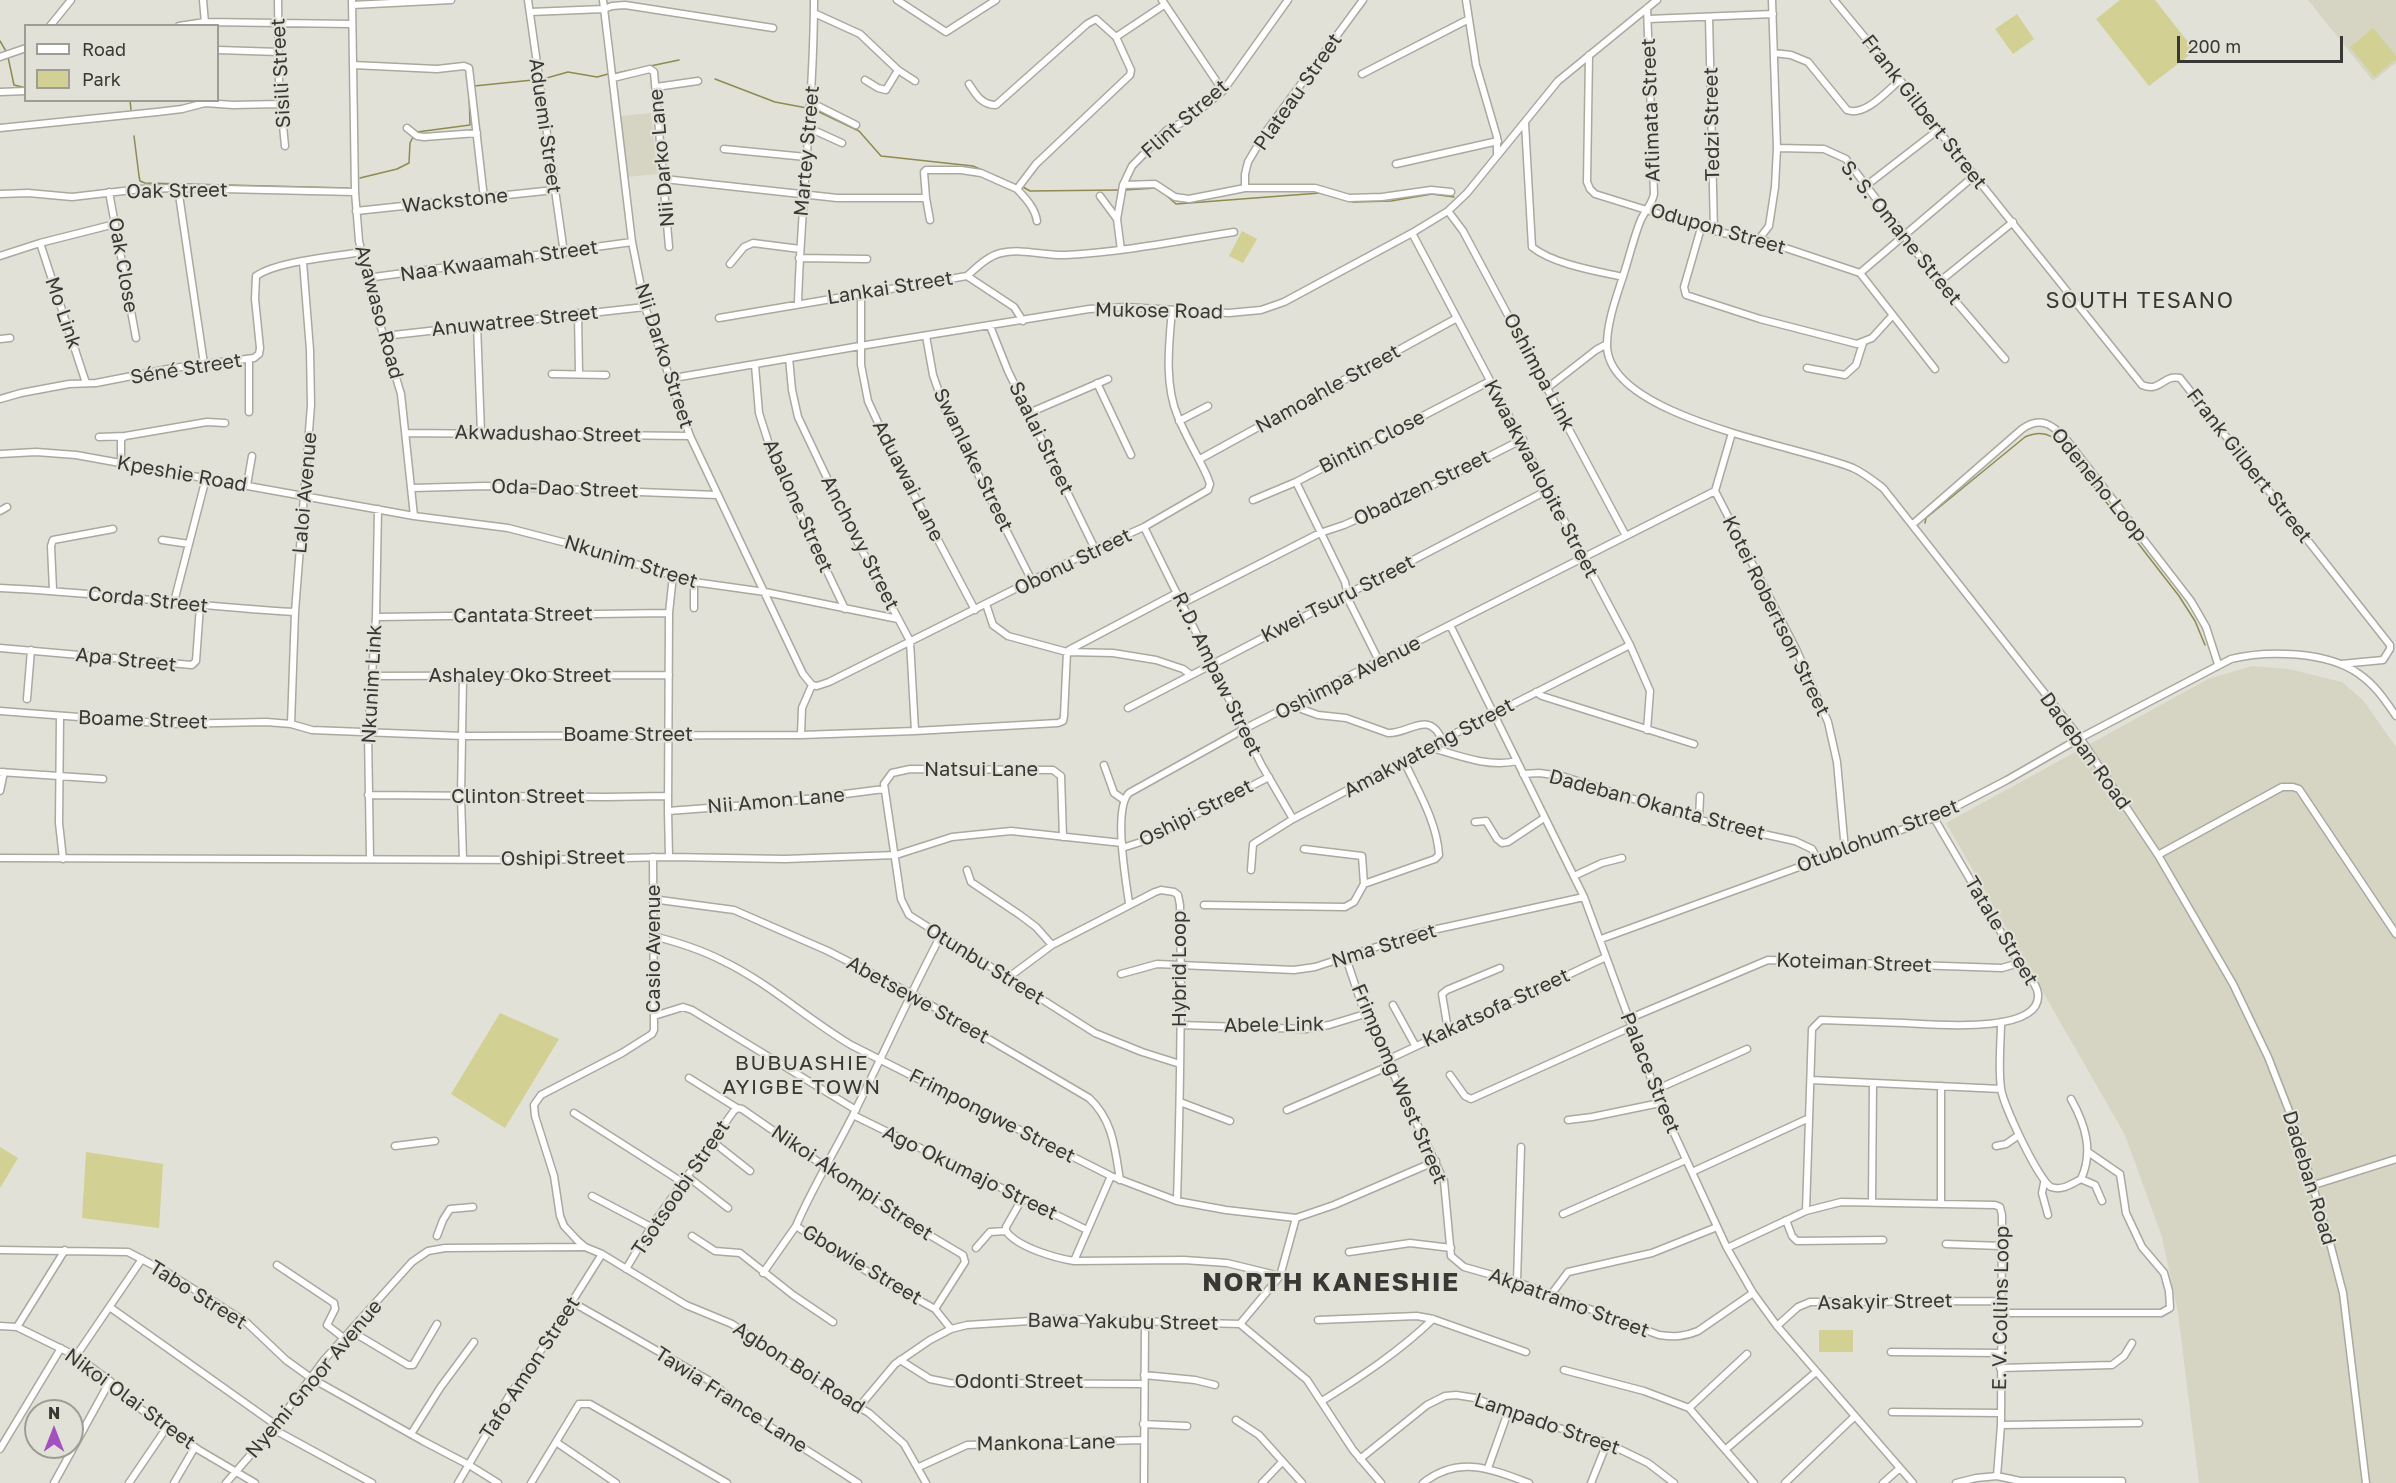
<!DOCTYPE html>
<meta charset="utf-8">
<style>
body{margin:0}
#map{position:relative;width:2396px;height:1483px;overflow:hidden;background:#e1e1d7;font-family:"Golos Text",sans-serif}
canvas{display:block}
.legend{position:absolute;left:24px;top:24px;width:195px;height:78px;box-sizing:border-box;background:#e1e1d7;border:2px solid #9d9d96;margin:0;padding:8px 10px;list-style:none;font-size:18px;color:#383834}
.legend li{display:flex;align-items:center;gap:12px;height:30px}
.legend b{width:30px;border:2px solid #9d9d96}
.north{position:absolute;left:24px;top:1399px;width:60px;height:60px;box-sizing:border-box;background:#e1e1d7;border:2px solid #9d9d96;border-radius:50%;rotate:0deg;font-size:16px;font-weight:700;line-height:24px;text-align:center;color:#383834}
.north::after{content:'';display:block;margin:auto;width:21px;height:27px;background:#a351c1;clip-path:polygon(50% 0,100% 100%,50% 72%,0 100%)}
.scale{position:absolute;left:2177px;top:36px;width:166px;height:27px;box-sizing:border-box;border:3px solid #383834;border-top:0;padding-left:8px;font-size:18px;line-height:21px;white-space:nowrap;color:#383834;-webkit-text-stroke:4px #e1e1d7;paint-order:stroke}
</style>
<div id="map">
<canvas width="2396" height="1483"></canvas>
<ul class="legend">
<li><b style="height:8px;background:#fff"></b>Road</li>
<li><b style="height:16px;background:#d2d093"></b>Park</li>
</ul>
<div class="north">N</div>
<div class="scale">200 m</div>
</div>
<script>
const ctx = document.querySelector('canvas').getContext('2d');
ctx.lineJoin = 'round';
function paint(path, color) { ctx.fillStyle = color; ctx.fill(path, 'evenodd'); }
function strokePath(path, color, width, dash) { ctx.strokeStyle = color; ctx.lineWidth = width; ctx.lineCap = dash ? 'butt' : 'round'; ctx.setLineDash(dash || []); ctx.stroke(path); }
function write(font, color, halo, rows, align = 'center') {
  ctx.font = font + ' "Golos Text",sans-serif'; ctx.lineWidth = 4.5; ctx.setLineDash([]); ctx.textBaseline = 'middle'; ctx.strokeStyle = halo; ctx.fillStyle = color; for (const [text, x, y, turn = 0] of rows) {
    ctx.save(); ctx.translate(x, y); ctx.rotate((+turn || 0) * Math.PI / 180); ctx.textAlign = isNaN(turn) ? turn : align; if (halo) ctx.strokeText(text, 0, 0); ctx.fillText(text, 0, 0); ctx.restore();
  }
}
const built = new Path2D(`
 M2308 0H2396V63L2373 81Z
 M651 113 658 174 627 177 620 116Z
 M2252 666 2289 669 2342 682 2363 700 2396 747V1483H2199L2178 1313 2162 1237 2125 1135 1946 823 2208 679Z`);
const green = new Path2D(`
 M2120 0H2155L2195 51 2149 86 2096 19Z
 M2017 14 2034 39 2013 54 1995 29Z
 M2373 28 2396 56V59L2374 77 2350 47Z
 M1242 231 1257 239 1243 263 1229 256Z
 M500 1013 559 1039 505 1128 451 1094Z
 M0 1147 18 1158 0 1188Z
 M86 1152 163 1164 159 1228 82 1218Z
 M1819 1330H1853V1352H1819Z`);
const stream = new Path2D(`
 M0 41 7 53
 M8 57 14 85 26 88
 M617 73 679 60
 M543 79 568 72 597 77 608 74
 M715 79 775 102 807 108
 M474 86 533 80
 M130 100 131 110
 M815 110 859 131 881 156 973 166 1018 186
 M417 132 470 125 469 91
 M134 136 139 176 140 181 145 183 348 188
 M360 178 397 169 409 163 410 143 414 135
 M1023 187 1030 191 1119 190
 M1124 190 1156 188
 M1160 190 1176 204 1320 193 1354 202 1391 201 1432 194 1454 197
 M1925 523 1926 518 2025 437C2051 425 2061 445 2075 462L2179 596 2195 621 2205 645`);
const minor = new Path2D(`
 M203 0 205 23
 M278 0 279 86 285 146
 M352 0 355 192 359 241 373 301 401 394 414 516
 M528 0 564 253
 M603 0 632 242 645 307 690 436 803 674 812 685
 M897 0 946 32 996 0
 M1162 0 1223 91
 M1466 0 1476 65 1497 137V156
 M1834 0 1900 80 1938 130 2142 385C2161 393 2163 374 2180 378L2390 645V649L2383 660 2341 664
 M352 5 451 0
 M1647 8 1654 194C1652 205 1644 211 1640 222 1634 237 1630 254 1625 270 1618 293 1607 320 1607 345 1607 418 1801 446 1853 468 1864 473 1874 481 1883 488L2080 738 2158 855 2233 984 2268 1057 2293 1121 2330 1243 2343 1293 2366 1483
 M530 12 604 9 612 6 625 5 773 28
 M814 13 860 34 898 70 915 81
 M1709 17 1714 231
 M1648 19 1773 14
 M50 26 71 0
 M179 26 205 22 352 24
 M1116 37 1164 5
 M218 50 279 52
 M1774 53 1791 55 1808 62 1847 110C1865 117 1887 91 1900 80
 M1589 55 1587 182 1590 189 1595 194 1714 231 1752 239H1759L1860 273 1935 369
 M0 57 26 48
 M353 65 437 69 464 66 469 68 484 198
 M1362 74 1469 19
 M613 78 650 69 654 72 669 247
 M865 80 878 88 886 90 898 70
 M656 87 698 81
 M0 92 26 91
 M812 103 856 125
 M1525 123 1532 247C1553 264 1596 271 1623 277
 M0 128 157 112 182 109 205 103 233 105 280 104
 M407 128 417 136 424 137 477 133
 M809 128 842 143
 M1777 148 1824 149 1846 159 1939 282 2005 359
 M724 149 806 157
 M1396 164 1498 141
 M664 179 837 198H926
 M1123 185 1155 184 1175 197 1189 199 1245 188H1315L1349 198 1382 197 1431 190 1451 192
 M1867 185 1938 130
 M178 188 204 364
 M1245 188V174L1248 162 1265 133 1363 0
 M1017 189C1026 199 1035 208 1037 221
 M109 192 136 338
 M0 194 28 193 72 197 141 189 178 188 355 192
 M1100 196 1117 219
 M356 211 554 190
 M1448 211 1463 231 1626 536
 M930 220 926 198 924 172 926 170H961L981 173 1017 189 1036 164 1130 75 1131 70 1116 37 1096 19 1087 24 996 105C982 105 976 95 969 84
 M1701 228 1684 287 1686 295 1760 319 1857 344 1872 338 1892 316
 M1412 233 1630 645 1650 691 1647 730
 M1759 239 1769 226 1775 187 1777 148 1772 0
 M40 243 86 383
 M1121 250 1117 219 1123 185 1132 166 1167 130 1187 120 1223 91 1288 0
 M0 256 40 243 115 224
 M799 258 867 259
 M730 264 744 247 753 243 800 249
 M1860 273 1974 176
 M967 276 1014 307 1023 321
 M367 278 632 242
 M1939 282 2013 222
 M861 293V365L868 401 892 453 975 610
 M798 303C801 202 814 101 814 0
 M578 313 579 374
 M719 318 967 276C977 267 988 256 1001 253 1022 248 1045 256 1066 255 1122 252 1178 241 1234 232
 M477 324 481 433
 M990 326 1008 371 1095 549
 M384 336 645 307
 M926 336 933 375 944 407 1032 581
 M0 339 10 338
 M789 358 792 390 798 417 856 539 910 641 915 731
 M249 359V412
 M755 365 759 413 774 460 845 609
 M1807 368 1845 375 1856 365 1863 343
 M552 374 606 375
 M668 379 860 346 1089 309 1125 307 1229 313 1261 310 1284 302 1412 233 1448 211 1467 193 1558 81 1657 0
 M1097 383 1131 455
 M1546 389 1596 350 1607 344
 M0 399 21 393 69 384 96 383 173 368 254 358 259 354 260 348 255 299 256 276C278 261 333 257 361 252
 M1029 413 1108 379
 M1179 421 1208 406
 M406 433 690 436
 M99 437 125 436
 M0 454 36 452 76 455 414 516 508 528 574 545 694 582 765 592 898 619
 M1200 459 1457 318
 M121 463V439L125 436 207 422 225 423
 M1296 482 1345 582 1349 601 1379 661
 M247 485 252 456
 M412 488 485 486 717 495
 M1715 491 1796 649 1828 722 1837 762 1845 850
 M1253 500 1296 482 1490 381
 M0 511 7 507
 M1913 524 2022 429C2040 416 2052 424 2066 439L2191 601 2206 627 2218 664
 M1144 527 1261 764 1293 819
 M162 540 189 544
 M0 588C99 592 197 607 295 612
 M53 590 51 546 53 540 113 529
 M174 602 206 478
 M1183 603 1320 533 1344 525 1421 491 1523 439
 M986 604 993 625 1008 636 1067 652 1113 653 1156 660 1183 669 1191 675
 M694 608V582
 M376 617 669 613
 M1450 625 1584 897 1660 1103 1727 1248 1753 1293 1777 1326 1913 1483
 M0 648 192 665 196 661 200 606
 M372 676 669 675
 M812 685 817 686 829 682 1095 549 1144 527 1208 490 1210 484 1207 476C1198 456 1186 437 1178 417 1164 385 1169 343 1172 310
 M1536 692 1542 696 1694 744
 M27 699 31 650
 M1293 706 1318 715 1346 718 1388 733C1409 734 1429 709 1442 740
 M1128 708 1548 490
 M0 711 171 724 266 722 291 724 312 730 463 736 801 735 915 731 1058 723 1063 721 1064 716 1067 652 1069 650 1177 593
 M60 716 59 823 63 859
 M291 724 295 612 311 405 310 350 303 262
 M801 735 802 708 812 685
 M1429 747C1457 755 1488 768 1517 761
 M1104 765 1114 793 1124 800
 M0 772 103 779
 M1523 774 1539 773 1562 776 1699 820 1795 841 1812 849 1818 860
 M0 791 4 772
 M368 795 605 797 668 796
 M668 811 775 803 884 789
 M1699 820 1700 796
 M1475 822 1486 821 1497 839 1502 843 1508 842 1544 818
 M1063 837 1061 776 1053 770 910 769 892 773 884 784 901 899 909 915 1095 1033 1142 1052 1180 1064
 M1122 848 1144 841 1269 777
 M1304 849 1362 856 1364 884
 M2158 855 2282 787H2293L2299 789 2396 934
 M653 857 654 1030 652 1034 622 1053 541 1095 534 1105 535 1116 554 1176 560 1216 564 1226 578 1241 585 1247 602 1254 686 1305 732 1324 819 1384 869 1413 904 1444 926 1483
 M669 857 668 811 669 613 673 575
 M0 858 536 860 669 857 785 859 896 855 952 837 1011 831 1122 843
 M370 859 368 732 376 617 378 509
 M463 859 461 797 463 677
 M967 870 971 882 1020 915 1036 927 1052 945
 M1251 870 1253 844 1293 819 1442 740 1630 645
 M1574 876 1602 863 1622 858
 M652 899 734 910 828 951 910 993 1089 1098C1113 1120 1115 1149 1120 1180
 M1129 903C1126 881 1113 809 1129 793L1244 729 1715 491 1732 433
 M1204 905 1345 907 1354 902 1364 884 1435 859 1439 855C1437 822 1418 791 1404 761
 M653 936C677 942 700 949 723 961 769 983 807 1019 851 1045L1111 1176 1177 1201 1226 1210 1296 1218 1334 1205 1436 1161
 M940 937C910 994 884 1053 855 1111 836 1150 813 1186 796 1226L854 1264 935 1309 951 1329
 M1601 939 1934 818 2007 780 2080 738 2231 659C2267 650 2327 651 2359 674 2375 685 2385 700 2396 716
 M1346 958 1365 1014 1444 1181 1451 1256 1464 1267 1517 1282 1659 1335C1673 1337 1684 1337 1698 1331L1753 1293
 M1121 974 1157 964 1294 970 1315 967 1419 933 1584 897
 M1009 977 1052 945 1155 892 1161 890 1174 892 1178 895 1180 905C1182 1003 1180 1102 1177 1201
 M1393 1005 1415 1045
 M654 1016 683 1007 692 1010 856 1110
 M1628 1019 1768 960 2002 968 2019 963
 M2001 1022C2001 1043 1998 1066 2001 1088 2002 1103 2039 1181 2051 1187 2062 1191 2072 1184 2081 1179 2094 1151 2085 1124 2071 1099
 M1180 1025 1306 1029 1329 1025 1365 1014
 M1448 1030 1442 994 1447 990 1500 968
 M1387 1060 1606 957
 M1450 1075 1465 1096 1471 1099 1631 1027
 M689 1078 737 1108 742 1109 889 1211 963 1255 965 1262 935 1309
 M1811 1080 2001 1089
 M1941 1086V1203
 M1655 1090 1747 1049
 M1180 1102 1230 1121
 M1287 1110 1389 1066
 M574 1113 682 1182
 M853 1115 1087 1230
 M1568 1120 1592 1117 1660 1103
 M712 1141 750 1171
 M395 1146 435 1141
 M1996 1146 2006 1144 2019 1135
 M1692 1172 1807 1119
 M687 1176 728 1208
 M2081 1179 2095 1185 2102 1201
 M2044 1183 2042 1193 2048 1215
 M2314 1185 2396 1159
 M592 1196 651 1227
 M1022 1199 1006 1227V1231C1017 1247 1055 1258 1074 1261L1184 1260 1227 1263 1280 1276
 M1872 1201 1873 1084
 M1806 1211 1812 1029 1821 1020C1849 1021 1876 1022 1904 1023 1927 1024 2042 1036 2038 994 2037 983 2025 972 2019 963L1934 818
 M1563 1214 1686 1160
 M1786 1220 1792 1236 1797 1241 1883 1240
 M437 1236 443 1220 450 1209 473 1207
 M692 1236 715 1251 740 1253 793 1295 833 1322
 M1946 1244 2001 1246
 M976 1248 990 1232 1006 1231
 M1727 1248 1806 1211 1841 1202 1995 1205 2000 1207 2002 1215 2001 1425 1997 1476
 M0 1250 128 1252 168 1273 246 1322 286 1360 311 1378 423 1441 469 1465 498 1483
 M1349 1252 1410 1243 1451 1248
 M1074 1261 1111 1176
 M277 1265 334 1303 335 1309 327 1325 345 1339
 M626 1269 651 1227 733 1112 737 1108
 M763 1273 796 1226
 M1517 1282 1521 1147
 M1550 1296 1568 1272 1652 1253 1717 1227
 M572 1302 710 1381 744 1410 858 1483
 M111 1308 276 1425
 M2001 1313H2161L2170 1308 2169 1291 2164 1273 2142 1247 2126 1213 2120 1174 2088 1152
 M1318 1320 1417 1316 1433 1319 1526 1352
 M1240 1324 1280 1276 1296 1218
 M0 1326 17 1327 76 1356 110 1381 125 1398 199 1450 255 1483
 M1777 1326 1798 1307 1810 1302 2001 1301
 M17 1327 65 1250
 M351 1331 408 1365H413L437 1324
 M1891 1352 2001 1353
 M76 1356 142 1259
 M900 1360 930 1379 950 1383 1144 1384
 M2000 1368 2112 1365 2124 1356 2132 1343
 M1564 1370 1644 1391 1689 1408 1754 1483
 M1144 1375 1195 1380 1215 1385
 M1322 1401C1362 1376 1400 1351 1433 1319
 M859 1407 895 1364 930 1340 951 1329 967 1325 1061 1319 1240 1324 1307 1380 1353 1450 1381 1483
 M1689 1408 1747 1354
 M1892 1412 2000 1413
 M1236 1420 1259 1435 1302 1483
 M1143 1424 1187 1426
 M2001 1425 2139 1423
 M273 1429 372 1483
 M411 1434 440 1388 474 1342
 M556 1442 616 1483
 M0 1449 61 1348
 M1726 1449 1816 1372
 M1360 1459 1427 1405 1445 1396 1456 1395 1475 1398 1508 1412 1607 1443 1648 1463 1674 1483
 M919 1467 967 1445 1143 1440
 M1488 1468 1508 1412
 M54 1483 110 1381
 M129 1483 167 1427
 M174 1483 195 1447
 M226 1483 273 1429 324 1360 412 1262 428 1251 445 1248 584 1247
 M458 1483 509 1396 546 1343 602 1254
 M531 1483 579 1404H590L727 1483
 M1144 1483 1145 1321
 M1262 1483 1282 1462
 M1423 1483C1459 1455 1491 1469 1529 1483
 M1591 1483 1607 1443
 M1785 1483 1855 1416
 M1883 1483 1900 1468
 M1956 1483 1976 1478 1997 1476 2020 1481H2122`);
const streetNames = [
 ["Sisili Street",281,73,-93],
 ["Plateau Street",1298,92,-55],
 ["Aflimata Street",1651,110,-92],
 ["Frank Gilbert Street",1924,112,52],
 ["Flint Street",1185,119,-41],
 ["Tedzi Street",1712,124,-91],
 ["Aduemi Street",545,126,82],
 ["Martey Street",807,151,-85],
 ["Nii Darko Lane",662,158,-95],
 ["Oak Street",177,191,-1],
 ["Wackstone",455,201,-6],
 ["Odupon Street",1718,229,16],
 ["S. S. Omane Street",1901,233,51],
 ["Naa Kwaamah Street",499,261,-8],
 ["Oak Close",123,265,80],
 ["Lankai Street",890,288,-9],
 ["Mukose Road",1159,311,1],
 ["Ayawaso Road",379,312,75],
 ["Mo Link",63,313,71],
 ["Anuwatree Street",515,321,-6],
 ["Nii Darko Street",664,356,72],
 ["Séné Street",186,369,-9],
 ["Oshimpa Link",1539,372,62],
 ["Namoahle Street",1328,389,-29],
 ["Akwadushao Street",548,434,1],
 ["Saalai Street",1041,438,64],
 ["Bintin Close",1372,442,-27],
 ["Swanlake Street",973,460,64],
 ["Frank Gilbert Street",2249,466,52],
 ["Kpeshie Road",182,474,10],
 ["Kwaakwaalobite Street",1541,479,62],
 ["Aduawai Lane",908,481,63],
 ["Odeneho Loop",2099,485,51],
 ["Obadzen Street",1422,488,-26],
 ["Oda-Dao Street",565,489,2],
 ["Laloi Avenue",305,493,-85],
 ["Abalone Street",798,506,66],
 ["Anchovy Street",860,543,63],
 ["Nkunim Street",631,562,17],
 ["Obonu Street",1073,562,-26],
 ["Kwei Tsuru Street",1338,599,-27],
 ["Corda Street",148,600,6],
 ["Cantata Street",523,615,-1],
 ["Kotei Robertson Street",1776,616,64],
 ["Apa Street",126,660,6],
 ["R.D. Ampaw Street",1217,674,64],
 ["Ashaley Oko Street",520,676],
 ["Oshimpa Avenue",1348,678,-27],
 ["Nkunim Link",372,684,-87],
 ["Boame Street",143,720,2],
 ["Boame Street",628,735],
 ["Amakwateng Street",1429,748,-28],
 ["Dadeban Road",2085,751,54],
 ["Natsui Lane",981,770],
 ["Clinton Street",518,797],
 ["Nii Amon Lane",776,801,-5],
 ["Dadeban Okanta Street",1657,805,15],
 ["Oshipi Street",1196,813,-27],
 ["Otublohum Street",1878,836,-21],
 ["Oshipi Street",563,858,-1],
 ["Tatale Street",2001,931,59],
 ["Nma Street",1384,946,-17],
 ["Casio Avenue",654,949,-90],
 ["Koteiman Street",1854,963,2],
 ["Otunbu Street",985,964,32],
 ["Hybrid Loop",1180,969,-90],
 ["Abetsewe Street",918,1000,29],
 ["Kakatsofa Street",1496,1008,-25],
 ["Abele Link",1274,1025,-1],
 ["Palace Street",1650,1073,68],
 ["Frimpomg West Street",1399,1084,67],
 ["Frimpongwe Street",992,1116,27],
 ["Ago Okumajo Street",970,1173,26],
 ["Dadeban Road",2309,1178,73],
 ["Nikoi Akompi Street",852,1183,34],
 ["Tsotsoobi Street",681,1188,-56],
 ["Gbowie Street",862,1265,31],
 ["Tabo Street",198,1295,32],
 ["Asakyir Street",1885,1302,-1],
 ["Akpatramo Street",1569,1303,20],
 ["E. V. Collins Loop",2001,1308,-89],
 ["Bawa Yakubu Street",1123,1322,1],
 ["Tafo Amon Street",530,1368,-57],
 ["Agbon Boi Road",799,1368,33],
 ["Nyemi Gnoor Avenue",314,1379,-50],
 ["Odonti Street",1019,1382],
 ["Nikoi Olai Street",130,1399,36],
 ["Tawia France Lane",731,1400,33],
 ["Lampado Street",1547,1424,19],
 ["Mankona Lane",1046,1443,-1]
];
const neighbourhoodNames = [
 ["BUBUASHIE",802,1063],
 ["AYIGBE TOWN",802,1087]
];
const quarterNames = [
 ["SOUTH TESANO",2140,301]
];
const districtNames = [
 ["NORTH KANESHIE",1331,1283]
];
paint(built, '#d6d5c4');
paint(green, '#d2d093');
strokePath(stream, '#8e8b50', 1.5);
strokePath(minor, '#a9a99f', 9);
strokePath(minor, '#fff', 6);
write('20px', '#383834', '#e1e1d7', streetNames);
ctx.letterSpacing = '1.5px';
write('21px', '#383834', '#e1e1d7', neighbourhoodNames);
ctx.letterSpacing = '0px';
ctx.letterSpacing = '1.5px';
write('22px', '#383834', '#e1e1d7', quarterNames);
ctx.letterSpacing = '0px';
ctx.letterSpacing = '1.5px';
write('bold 26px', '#383834', '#e1e1d7', districtNames);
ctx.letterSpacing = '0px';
</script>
